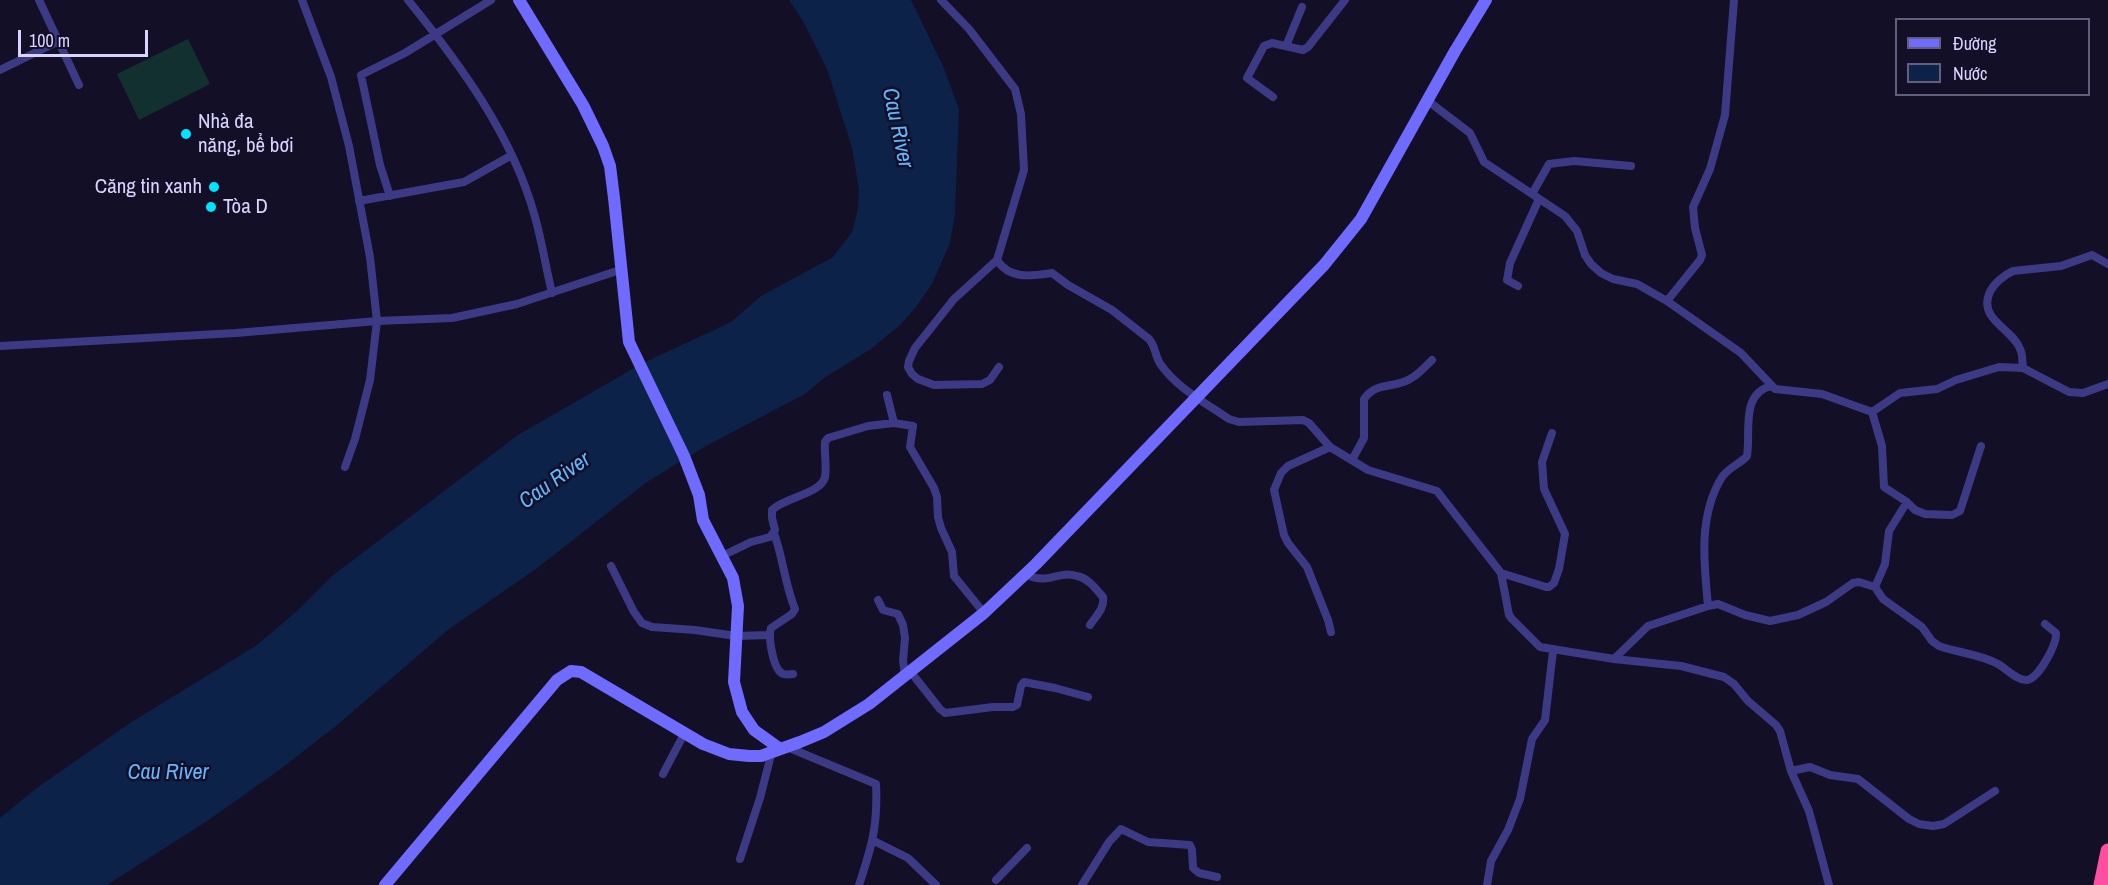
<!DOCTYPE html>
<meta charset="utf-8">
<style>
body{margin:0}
#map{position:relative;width:2108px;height:885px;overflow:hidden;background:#130f26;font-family:"Archivo Narrow",sans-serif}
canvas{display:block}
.legend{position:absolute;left:1895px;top:18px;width:195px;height:78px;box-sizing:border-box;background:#130f26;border:2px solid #625e7d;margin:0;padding:8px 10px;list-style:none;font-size:18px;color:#d9d4ff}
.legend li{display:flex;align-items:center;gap:12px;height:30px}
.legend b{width:30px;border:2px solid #625e7d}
.scale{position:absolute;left:18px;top:30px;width:130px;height:27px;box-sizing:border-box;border:3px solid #d9d4ff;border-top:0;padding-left:8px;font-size:18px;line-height:21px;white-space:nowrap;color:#d9d4ff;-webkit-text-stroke:4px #130f26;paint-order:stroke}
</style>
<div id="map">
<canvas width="2108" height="885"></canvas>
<ul class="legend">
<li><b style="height:8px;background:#6f6bff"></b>Đường</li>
<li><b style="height:16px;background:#0c2248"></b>Nước</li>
</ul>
<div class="scale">100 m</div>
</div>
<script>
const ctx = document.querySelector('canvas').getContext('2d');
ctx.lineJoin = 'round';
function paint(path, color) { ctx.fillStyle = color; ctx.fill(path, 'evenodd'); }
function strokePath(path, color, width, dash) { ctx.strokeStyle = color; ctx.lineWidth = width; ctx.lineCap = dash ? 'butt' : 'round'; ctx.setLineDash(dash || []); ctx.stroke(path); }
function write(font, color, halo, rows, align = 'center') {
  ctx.font = font + ' "Archivo Narrow",sans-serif'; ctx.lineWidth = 5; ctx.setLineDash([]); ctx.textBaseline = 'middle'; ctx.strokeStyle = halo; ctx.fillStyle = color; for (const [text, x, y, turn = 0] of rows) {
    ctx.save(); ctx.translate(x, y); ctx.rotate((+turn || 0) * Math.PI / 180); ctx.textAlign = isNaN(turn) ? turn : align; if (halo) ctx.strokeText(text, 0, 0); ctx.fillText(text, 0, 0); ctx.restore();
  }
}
const green = new Path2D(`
 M188 39 210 84 139 120 117 74Z`);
const water = new Path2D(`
 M789 0H911L943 66 959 109 955 213 950 243 932 284 916 307 901 324 871 349 824 378 805 394 706 446 647 482 536 569 449 629 336 726 278 771 207 821 107 885H0V818L38 787 130 723 257 645 298 610 332 576 518 435 641 364 731 322 761 296 833 257 852 232 858 209 859 189 852 148 827 69 804 23Z`);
const street = new Path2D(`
 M39 0 79 85
 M302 0 331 77 349 146 370 257 377 321 370 380 355 439 345 467
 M408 0C460 64 513 136 535 217 542 242 546 268 552 293
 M941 0 969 29 1015 89 1021 114 1024 170 997 260 954 299 915 348 909 361 908 367 912 374 918 379 934 385 982 384 990 380 999 367
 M1286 46 1302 7
 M0 70 59 41
 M1273 97 1247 78 1264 46 1272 43 1303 50 1308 47 1345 0
 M1428 101 1470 133 1484 162 1565 216 1577 231 1585 255 1591 264 1601 273 1613 279 1637 284 1667 301 1741 353 1775 389 1822 394 1872 412 1900 393 1937 389 1956 380 1999 367 2023 368 2069 392 2083 393 2108 384
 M1532 194 1549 164 1574 161 1631 166
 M390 196 380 165 361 75 405 53 491 0
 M359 201 464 182 512 155
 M997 260C1010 280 1031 276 1052 273L1068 285 1112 310 1149 339C1156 347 1155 357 1161 365 1177 388 1206 403 1229 419L1239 422 1303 420 1309 423 1330 447 1368 470 1437 491 1501 573 1509 615 1512 619 1540 647 1614 659 1681 666 1724 677 1734 684 1748 701 1776 725 1780 731 1791 771 1809 811 1829 885
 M1518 286 1507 280 1510 263 1539 199
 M1667 301 1700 260 1702 255 1695 228 1693 207 1710 169 1725 115 1734 0
 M0 346 236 333 377 321 452 318 517 304 620 270
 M2023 368C2022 362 2023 354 2020 349 2013 329 1979 320 1989 294 1993 284 2004 275 2013 271L2061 266 2092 255 2108 264
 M887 395 894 423 913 426 910 447 934 488 937 497 938 517 941 528 952 552 954 576 984 613
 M1872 412 1882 446 1884 487 1907 502 1915 510 1925 514 1952 515 1960 511 1981 446
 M1330 447 1288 466 1281 473 1274 490 1284 535 1288 543 1307 567 1328 620 1331 632
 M1352 460 1364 438V399C1377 381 1393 389 1410 379 1418 375 1425 367 1432 360
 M774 533C783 558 785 585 795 609L792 614 771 628C768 637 773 670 783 674 785 675 791 674 793 674
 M722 556 751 542 770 537 775 530 772 518V510C785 497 821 494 825 477 827 466 824 453 825 442L828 438 868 426 894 423
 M611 566 634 612 642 623 652 627 695 630 736 636 769 635
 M1501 573 1546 587H1549L1554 583 1559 569 1565 534 1544 489 1542 462 1552 433
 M1025 574C1049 586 1056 570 1077 576 1088 578 1096 589 1103 597 1105 608 1096 616 1090 625
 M1875 587 1885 564 1889 531 1907 502
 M878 600 883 610 898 614 903 625 905 638 903 661 905 675
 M1708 606C1704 563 1698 516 1722 477 1729 467 1740 464 1747 456 1751 432 1740 394 1771 386
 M1614 659 1648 626 1708 606 1718 604 1745 615 1770 621 1798 615 1826 602 1853 583 1859 582 1875 587 1883 599 1922 627 1932 641 1939 646C1958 653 1980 654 1998 664 2007 669 2017 681 2027 680 2039 678 2057 644 2056 633L2045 624
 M910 671 940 709 945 713 993 707H1013L1017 705 1021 686 1024 682 1055 688 1088 697
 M787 747 876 784C878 825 872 846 859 885
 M1791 771 1810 767 1830 775 1858 779 1909 819 1919 824 1933 826 1944 824 1995 791
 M663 774 684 734
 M874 841 908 858 936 885
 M740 859 760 798 772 751
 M996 880 1027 848
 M1082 885 1109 842 1121 829 1148 842 1190 845 1192 850 1193 868 1199 873 1217 877
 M1487 885 1491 861 1508 830 1520 799 1532 739 1545 720 1553 651`);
const secondary = new Path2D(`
 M519 0 583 105 603 146 610 166 614 198 629 342 684 456 699 495 703 520 733 578 738 606 734 682 742 712 754 730 779 748
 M385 885 557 680 571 671 581 672 703 744 729 754 749 756H761L800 742 824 732 869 704 984 613 1036 564 1324 265 1361 219 1455 51 1486 0`);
const highway = new Path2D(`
 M2101 885 2108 851`);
const markers = [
 [186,134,6,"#00e5ff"],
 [214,187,6,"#00e5ff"],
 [211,207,6,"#00e5ff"]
];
const poiNames = [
 ["Nhà đa",198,122],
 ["năng, bể bơi",198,146],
 ["Căng tin xanh",202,187,"right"],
 ["Tòa D",223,207]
];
const waterNames = [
 ["Cau River",897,128,78],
 ["Cau River",555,481,-35],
 ["Cau River",168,773]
];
paint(green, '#12302f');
paint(water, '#0c2248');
strokePath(street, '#3d3a85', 8);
strokePath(secondary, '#6f6bff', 12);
strokePath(highway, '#ff4fa3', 15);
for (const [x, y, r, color] of markers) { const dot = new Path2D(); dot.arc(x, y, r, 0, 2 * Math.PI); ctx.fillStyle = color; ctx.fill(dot); strokePath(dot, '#130f26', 2); }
write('21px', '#d9d4ff', '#130f26', poiNames, 'left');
write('italic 22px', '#62b6ff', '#130f26', waterNames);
</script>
